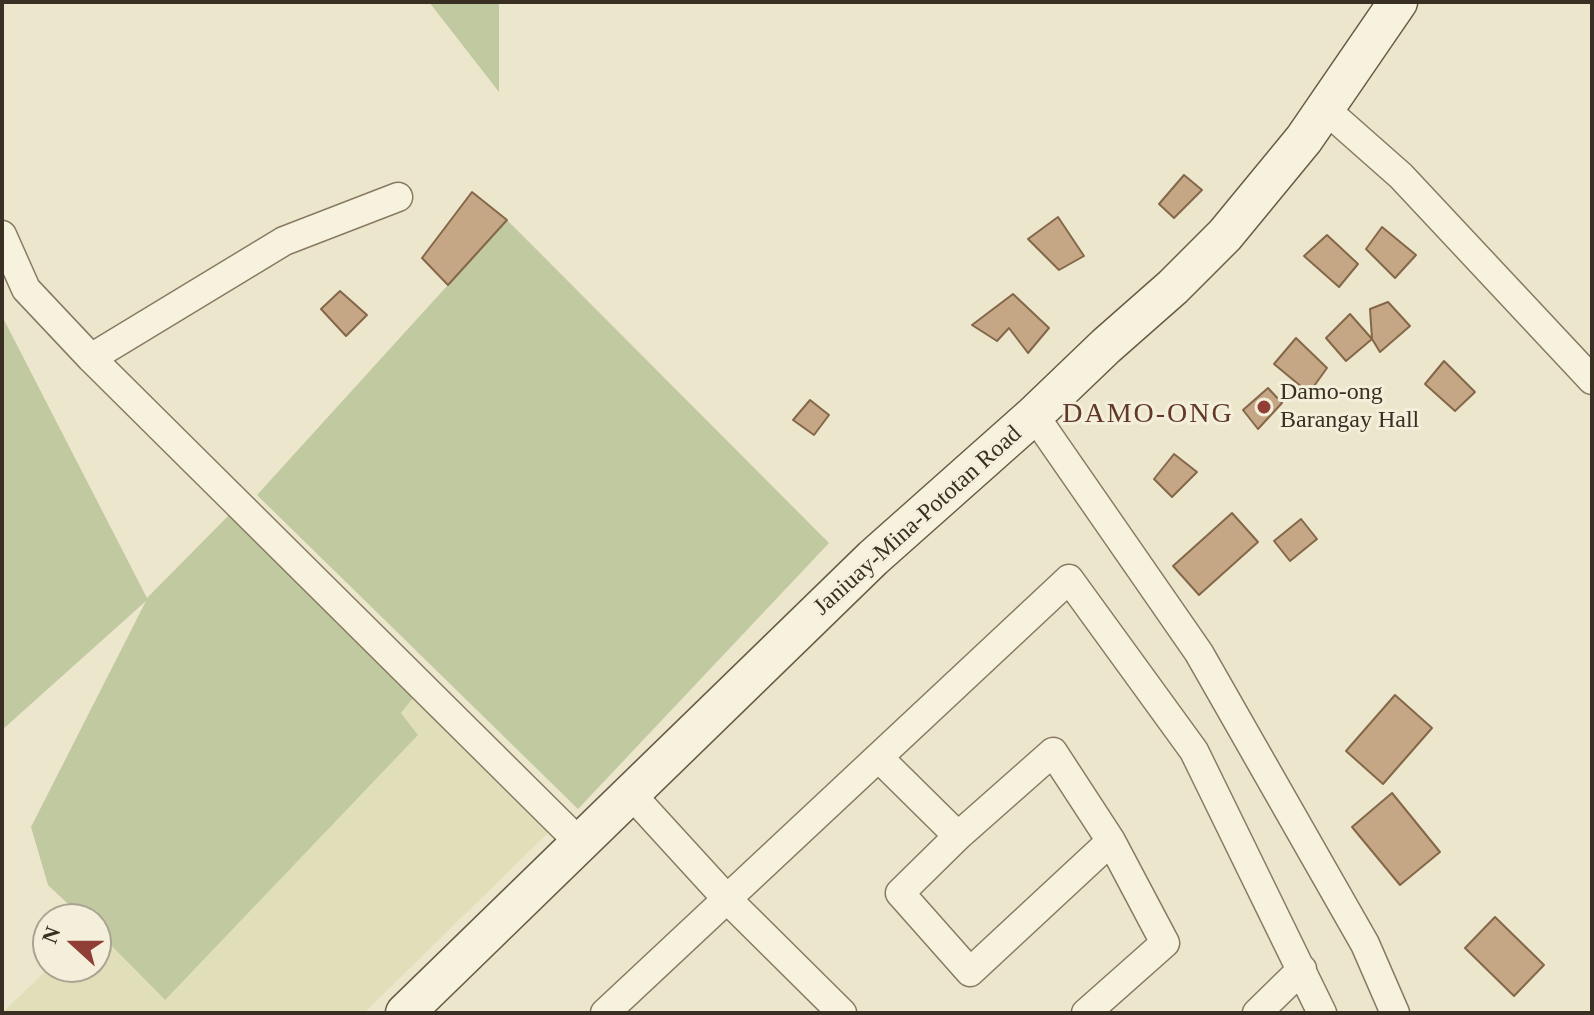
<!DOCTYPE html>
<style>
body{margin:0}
#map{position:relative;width:1594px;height:1015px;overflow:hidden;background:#ece6cc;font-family:"Times New Roman",serif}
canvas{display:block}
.frame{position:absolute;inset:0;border:4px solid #393023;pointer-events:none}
.north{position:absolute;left:32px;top:903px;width:80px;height:80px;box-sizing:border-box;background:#f4efdb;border:2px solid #a9a391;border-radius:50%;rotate:291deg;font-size:22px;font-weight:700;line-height:32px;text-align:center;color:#393023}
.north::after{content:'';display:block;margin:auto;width:28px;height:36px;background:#913f36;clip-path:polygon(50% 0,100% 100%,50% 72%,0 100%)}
</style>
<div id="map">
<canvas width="1594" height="1015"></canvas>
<div class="frame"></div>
<div class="north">N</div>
</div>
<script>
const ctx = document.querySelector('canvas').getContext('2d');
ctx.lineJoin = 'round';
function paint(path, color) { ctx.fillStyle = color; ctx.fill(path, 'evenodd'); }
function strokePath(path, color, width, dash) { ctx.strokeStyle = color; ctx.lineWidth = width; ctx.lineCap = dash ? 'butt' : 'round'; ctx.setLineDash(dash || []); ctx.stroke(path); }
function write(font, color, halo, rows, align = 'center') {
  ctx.font = font + ' "Times New Roman",serif'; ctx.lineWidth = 6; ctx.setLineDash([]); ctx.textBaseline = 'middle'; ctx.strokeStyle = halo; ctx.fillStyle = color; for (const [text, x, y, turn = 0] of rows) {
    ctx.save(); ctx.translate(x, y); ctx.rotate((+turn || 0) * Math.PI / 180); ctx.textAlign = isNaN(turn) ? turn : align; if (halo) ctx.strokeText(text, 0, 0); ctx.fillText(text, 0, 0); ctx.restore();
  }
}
const farmland = new Path2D(`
 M417 693 551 830 364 1013H2L50 967H96V930L164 1000 418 735 401 713Z`);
const green = new Path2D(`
 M429 2H499V92Z
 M507 220 829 543 578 809 257 495Z
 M2 316 147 598 234 510 417 693 401 713 418 735 165 1000 96 930V919H84L48 885 31 827 146 601 2 730Z`);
const building = new Path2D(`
 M1184 175 1202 190 1174 218 1159 204Z
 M472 192 507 220 448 285 422 258Z
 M1058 217 1084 256 1059 270 1028 239Z
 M1382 227 1416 255 1395 278 1366 249Z
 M1327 235 1358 264 1339 287 1304 256Z
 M340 291 367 315 346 336 321 309Z
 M1013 294 1049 328 1028 353 1009 328 997 341 972 325Z
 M1388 302 1410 326 1380 352 1372 339 1370 309Z
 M1350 314 1372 339 1346 361 1326 338Z
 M1296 338 1327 368 1309 393 1274 364Z
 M1444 361 1475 392 1455 411 1425 384Z
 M1268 388 1282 403 1258 429 1243 410Z
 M810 400 829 415 814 435 793 420Z
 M1174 454 1197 472 1172 497 1154 479Z
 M1232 513 1258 542 1199 595 1173 566Z
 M1301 519 1317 539 1290 561 1274 541Z
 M1395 695 1432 728 1383 784 1346 751Z
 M1392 793 1440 852 1400 885 1352 827Z
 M1495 917 1544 965 1514 996 1465 948Z`);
const minor = new Path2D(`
 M1324 108 1401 176 1592 380
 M2 235 26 289 91 358 580 843
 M91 358 284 241 398 197
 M1034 415 1199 653 1365 944 1395 1013
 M880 759 958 836
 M631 794 727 899 842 1013
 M605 1013 1069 579 1194 751 1322 1013
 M1086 1013 1165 943 1111 841 1053 752 958 836 900 893 970 972 1111 841
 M1257 1013 1302 969`);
const secondary = new Path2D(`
 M405 1013 873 558 1034 415 1106 346 1173 287 1225 235 1304 139 1398 2`);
const markers = [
 [1264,407,8,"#913f36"]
];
const poiNames = [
 ["Damo-ong",1280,393],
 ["Barangay Hall",1280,421]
];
const streetNames = [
 ["Janiuay-Mina-Pototan Road",918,521,-42]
];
const quarterNames = [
 ["DAMO-ONG",1148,415]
];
paint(farmland, '#e1dfba');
paint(green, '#c0c9a0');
paint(building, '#c6a785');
strokePath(building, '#846749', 2);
strokePath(minor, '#877a61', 31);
strokePath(secondary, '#695b44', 41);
strokePath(minor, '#f7f2de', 28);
strokePath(secondary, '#f7f2de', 38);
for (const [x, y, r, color] of markers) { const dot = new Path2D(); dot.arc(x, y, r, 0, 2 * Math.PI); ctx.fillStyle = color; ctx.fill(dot); strokePath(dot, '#f4efdb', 3); }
write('24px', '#393023', '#f4efdb', poiNames, 'left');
write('24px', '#393023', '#f4efdb', streetNames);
ctx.letterSpacing = '2px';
write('28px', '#623926', '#f4efdb', quarterNames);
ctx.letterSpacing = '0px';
</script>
